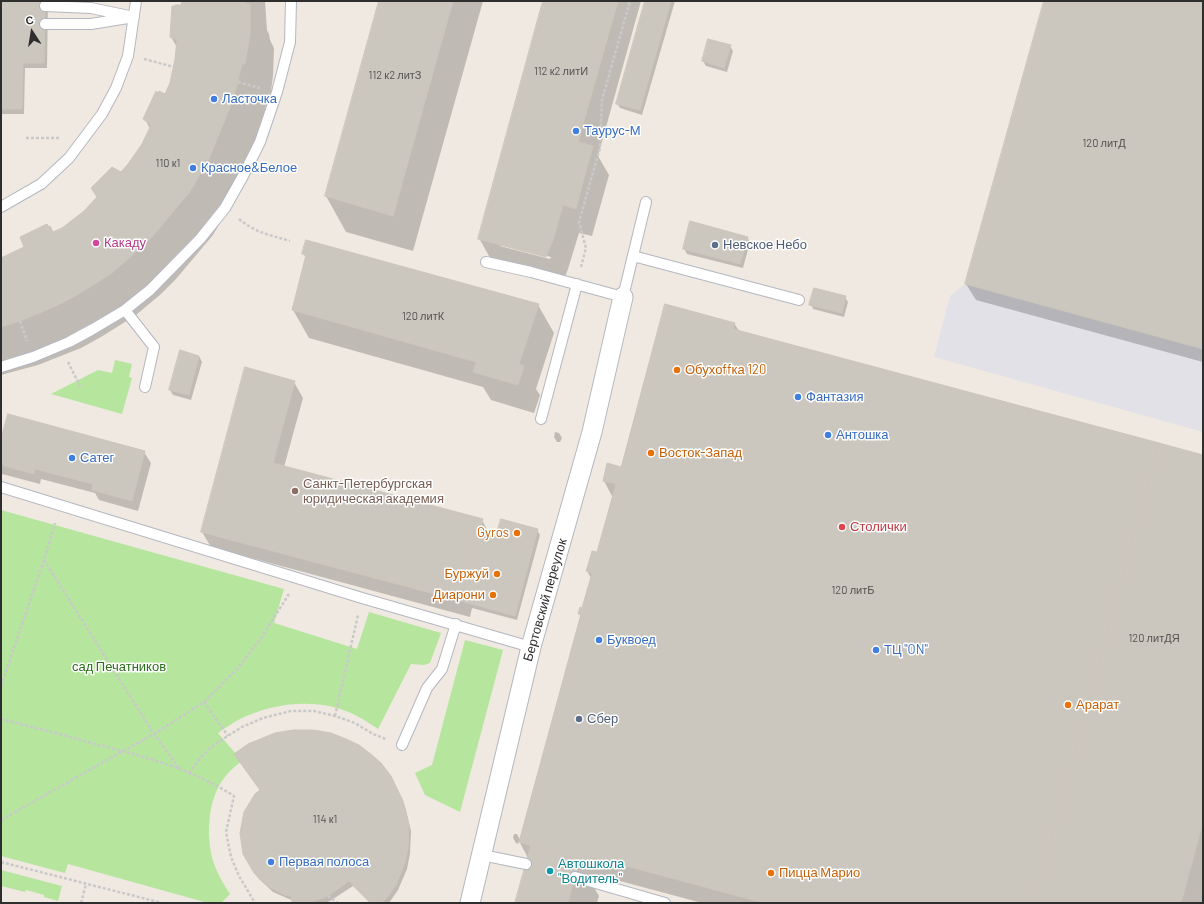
<!DOCTYPE html>
<meta charset="utf-8">
<style>
body{margin:0}
#map{position:relative;width:1204px;height:904px;overflow:hidden;background:#efe9e1;font-family:Barlow,sans-serif}
canvas{display:block}
.frame{position:absolute;inset:0;border:2px solid #2e2e2e;pointer-events:none}
.north{position:absolute;left:12px;top:12px;width:40px;height:40px;-webkit-text-stroke:3px #fff;paint-order:stroke;rotate:348deg;font-size:11px;font-weight:700;line-height:16px;text-align:center;color:#2e2e2e}
.north::after{content:'';display:block;margin:auto;width:14px;height:18px;background:#2e2e2e;clip-path:polygon(50% 0,100% 100%,50% 72%,0 100%)}
</style>
<div id="map">
<canvas width="1204" height="904"></canvas>
<div class="frame"></div>
<div class="north">С</div>
</div>
<script>
const ctx = document.querySelector('canvas').getContext('2d');
ctx.lineJoin = 'round';
function paint(path, color) { ctx.fillStyle = color; ctx.fill(path, 'evenodd'); }
function strokePath(path, color, width, dash) { ctx.strokeStyle = color; ctx.lineWidth = width; ctx.lineCap = dash ? 'butt' : 'round'; ctx.setLineDash(dash || []); ctx.stroke(path); }
function write(font, color, halo, rows, align = 'center') {
  ctx.font = font + ' Barlow,sans-serif'; ctx.lineWidth = 3; ctx.setLineDash([]); ctx.textBaseline = 'middle'; ctx.strokeStyle = halo; ctx.fillStyle = color; for (const [text, x, y, turn = 0] of rows) {
    ctx.save(); ctx.translate(x, y); ctx.rotate((+turn || 0) * Math.PI / 180); ctx.textAlign = isNaN(turn) ? turn : align; if (halo) ctx.strokeText(text, 0, 0); ctx.fillText(text, 0, 0); ctx.restore();
  }
}
const industrial = new Path2D(`
 M1044 1H1203V432L934 357 950 296 965 284Z`);
const green = new Path2D(`
 M115 360 132 364 129 377 132 378 122 414 51 394 98 370 112 373Z
 M1 510 284 589 274 623 357 649 369 612 441 633 430 663 424 665 411 664 378 729C365 720 352 712 337 708 304 699 268 705 238 720 231 724 224 729 218 733L242 761C234 767 227 773 222 781 207 803 206 839 214 864 218 875 224 885 230 894L221 903H208L68 864 65 873 1 856Z
 M465 640 503 650 460 812 425 795 415 773 432 765Z
 M1 870 62 886 58 901 44 897V895L26 890 25 892 1 886Z`);
const shadow = new Path2D(`
 M1 1H48L47 68H25L24 114H1Z
 M183 1H265L267 30 269 34 270 40 274 48 273 76 269 106 266 105 260 132 231 204 213 235 176 279 161 294 136 315 101 337 81 348 38 365 1 375V259L63 229 85 212 121 174 143 144 150 129 145 119 166 95 170 83 178 49 171 37 182 6Z
 M380 1H483L413 251 346 232 326 196Z
 M544 1H641L598 156 609 175 592 236 579 233 568 269 562 285 495 267 479 238ZM500 243 551 257 550 259 500 246Z
 M646 1H675L642 115 620 108 617 103Z
 M1045 1H1203V362L976 300 966 284Z
 M730 46 733 51 727 72 706 66 703 61Z
 M747 237 750 242 743 268 687 254 684 248Z
 M304 254 538 305 554 333 536 389 540 395 534 413 491 400 483 387 309 338 293 310 306 259Z
 M845 297 848 302 844 317 813 309 811 304Z
 M734 323 739 331 1203 456V903H702L605 877 603 883 589 879 599 896 597 903H516L528 858 519 841 518 844 516 843 513 838 514 834H517L520 840 581 616 579 614 583 609 591 578 587 571 598 553 613 498 604 481 622 468Z
 M199 356 202 362 191 400 173 395 170 390Z
 M294 382 303 398 284 467 482 520 491 537 496 539 501 520 537 530 540 535 517 620 472 608 470 617 211 547 202 532Z
 M555 432 559 433 562 438 560 442H557L554 437Z
 M1 443 144 452 151 463 138 511 99 500 95 493 41 479 40 484 2 474Z
 M235 755 393 783 405 807 411 831 410 854 407 869 398 890 389 903H370L353 886 330 901 325 903H294L293 900 289 899 273 892 258 878 244 853 260 790Z`);
const building = new Path2D(`
 M1 1H45L44 63H23L22 109H1Z
 M182 1H246V4H250V33L245 64H242L236 89 229 110 208 161 189 193 177 207 152 237 137 251 112 273 77 295 56 306 20 321 1 327V258L24 247 20 237 47 224 49 227 50 226 53 232 62 228 84 211 97 197 91 188 112 167 121 172 128 164 142 144 151 125 143 119 156 91 158 93 159 91 165 94 170 83 175 59 177 40 170 37 172 6H175V5H181Z
 M379 1H453L393 216 325 196Z
 M543 1H618L578 142 593 146 584 178 576 209 563 205 553 240 546 257 478 239Z
 M645 1H671L640 110 616 104Z
 M1044 1H1203V349L965 284Z
 M708 39 731 45 724 68 702 61Z
 M690 221 748 237 740 264 683 249Z
 M306 240 539 304 519 364 524 366 518 385 473 372 476 362 292 310 306 255 302 254Z
 M814 288 846 296 842 313 809 305Z
 M665 304 735 323 733 329 1159 443 1034 903H764L593 857 591 863 519 842 581 614H578L580 607 582 608 592 573 586 571 588 565 592 551 597 552 616 484 603 481 607 463 621 467Z
 M180 350 199 356 189 395 169 390Z
 M245 367 295 381 273 463 483 519 461 601 201 532Z
 M8 414 145 451 132 501 92 490 93 484 35 469 34 474 1 465V439Z
 M1159 443 1203 455V822L1181 903H1034Z
 M501 519 538 529 533 547 496 537Z
 M479 533 533 547 515 616 461 601Z
 M293 730H313L331 733 346 739 359 745 372 755 381 763 391 776 403 801 406 812 409 826 408 848 405 863 396 885 389 895 382 903H371L349 881 328 896 311 902H292L291 896 285 895 269 887 254 873 243 854 240 833 244 812 255 794 260 790 234 754 248 744 275 733Z
 M531 846 579 860 568 903H515Z`);
const path = new Path2D(`
 M144 59 174 67
 M238 82 260 88
 M26 138H61
 M239 219C256 233 270 235 290 241
 M581 267 586 248 579 222 600 148 602 100 630 1
 M20 321 27 341
 M68 362 80 386
 M44 560 154 734 179 768
 M1 686 44 560 55 523
 M204 702 228 736
 M335 716 358 615
 M1 719C32 727 64 735 95 744 143 756 192 769 234 796L226 832 231 857 239 876 255 903
 M189 773 201 757 215 744 242 727 263 718 291 711H314L335 716 355 723 373 734 386 739
 M1 820 123 751 154 734 204 702 237 669 261 638 289 594
 M1 862 162 903
 M328 896 338 903
 M311 902 312 903
 M81 903 86 884`);
const lane = new Path2D(`
 M45 6 91 8 134 17
 M45 24H91L128 18
 M1 207 41 184 69 158 102 114 116 88 128 56 136 1
 M633 256 799 300
 M486 262 531 272 623 297 646 202
 M125 310 154 347 145 387
 M1 367 33 357 69 342 93 329 125 310 150 290 200 239 225 208 243 176 260 142 277 92 290 42 291 1
 M541 419 577 284
 M1 487 362 598 531 647
 M402 745 427 688 442 669 456 624
 M482 855 526 864
 M575 877 665 903`);
const street = new Path2D(`
 M470 903 531 647 592 432 623 297`);
const markers = [
 [214,99,4,"#3f7fe0"],
 [576,131,4,"#3f7fe0"],
 [193,168,4,"#3f7fe0"],
 [96,243,4,"#d1479c"],
 [715,245,4,"#5c6f8a"],
 [677,370,4,"#e8710a"],
 [798,397,4,"#3f7fe0"],
 [828,435,4,"#3f7fe0"],
 [651,453,4,"#e8710a"],
 [72,458,4,"#3f7fe0"],
 [295,491,4,"#8d6e63"],
 [842,527,4,"#e0444e"],
 [517,533,4,"#e8710a"],
 [497,574,4,"#e8710a"],
 [493,595,4,"#e8710a"],
 [599,640,4,"#3f7fe0"],
 [876,650,4,"#3f7fe0"],
 [1068,705,4,"#e8710a"],
 [579,719,4,"#5c6f8a"],
 [271,862,4,"#3f7fe0"],
 [550,871,4,"#0f9aa8"],
 [771,873,4,"#e8710a"]
];
const numberNames = [
 ["112 к2 литИ",561,71],
 ["112 к2 литЗ",395,75],
 ["120 литД",1104,143],
 ["110 к1",168,163],
 ["120 литК",423,316],
 ["120 литБ",853,590],
 ["120 литДЯ",1154,638],
 ["114 к1",325,819]
];
const shopNames = [
 ["Ласточка",222,99],
 ["Таурус-М",584,131],
 ["Красное&Белое",201,168],
 ["Фантазия",806,397],
 ["Антошка",836,435],
 ["Сатег",80,458],
 ["Буквоед",607,640],
 ["ТЦ \"ON\"",884,650],
 ["Первая полоса",279,862]
];
const hotelNames = [
 ["Какаду",104,243]
];
const serviceNames = [
 ["Невское Небо",723,245],
 ["Сбер",587,719]
];
const foodNames = [
 ["Обухоffка 120",685,370],
 ["Восток-Запад",659,453],
 ["Gyros",509,533,"right"],
 ["Буржуй",489,574,"right"],
 ["Диарони",485,595,"right"],
 ["Арарат",1076,705],
 ["Пицца Марио",779,873]
];
const educationNames = [
 ["Санкт-Петербургская",303,484],
 ["юридическая академия",303,499]
];
const healthNames = [
 ["Столички",850,527]
];
const streetNames = [
 ["Бертовский переулок",545,600,-74]
];
const parkNames = [
 ["сад Печатников",119,667]
];
const cultureNames = [
 ["Автошкола",558,864],
 ["\"Водитель\"",558,879]
];
paint(industrial, '#e3e1e8');
paint(green, '#b6e59e');
paint(shadow, '#0003');
paint(building, '#cbc7bf');
strokePath(building, '#cbc5ba', 1);
strokePath(lane, '#b4b7c1', 12);
strokePath(street, '#b4b7c1', 21);
strokePath(path, '#c9c9c9', 2.5, [3, 2]);
strokePath(lane, '#fff', 10);
strokePath(street, '#fff', 19);
for (const [x, y, r, color] of markers) { const dot = new Path2D(); dot.arc(x, y, r, 0, 2 * Math.PI); ctx.fillStyle = color; ctx.fill(dot); strokePath(dot, '#fff', 1.5); }
write('11px', '#555452', null, numberNames);
write('13px', '#366cbe', '#fff', shopNames, 'left');
write('13px', '#b23c85', '#fff', hotelNames, 'left');
write('13px', '#4e5e75', '#fff', serviceNames, 'left');
write('13px', '#c56008', '#fff', foodNames, 'left');
write('13px', '#785e54', '#fff', educationNames, 'left');
write('13px', '#be3a42', '#fff', healthNames, 'left');
write('13px', '#2e2e2e', '#fff', streetNames);
write('13px', '#2c6e1b', '#fff', parkNames);
write('13px', '#0d838f', '#fff', cultureNames, 'left');
</script>
